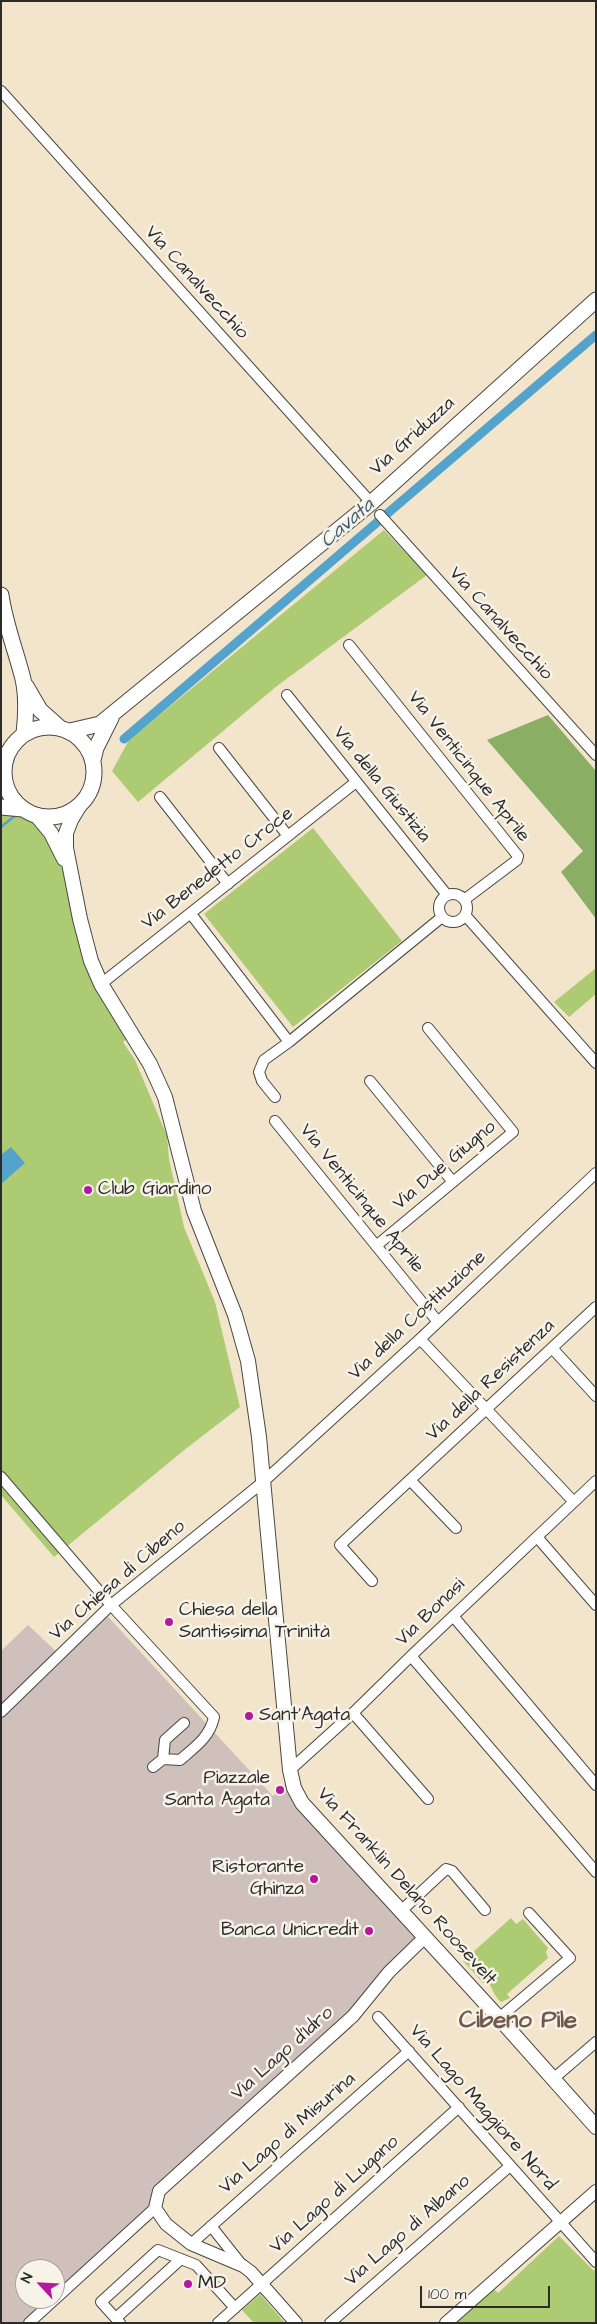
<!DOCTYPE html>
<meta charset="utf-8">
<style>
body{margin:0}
#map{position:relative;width:597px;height:2324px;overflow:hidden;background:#f3e5cc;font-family:"Architects Daughter",sans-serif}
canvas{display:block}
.frame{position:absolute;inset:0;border:2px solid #2b2b2b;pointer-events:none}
.north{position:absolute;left:15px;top:2259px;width:50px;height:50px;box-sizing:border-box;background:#f7f3e8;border:1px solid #a5a39c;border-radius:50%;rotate:295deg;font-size:14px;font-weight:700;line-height:20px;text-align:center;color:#2b2b2b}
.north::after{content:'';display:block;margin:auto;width:18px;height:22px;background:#b5179e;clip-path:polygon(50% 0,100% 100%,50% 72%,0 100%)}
.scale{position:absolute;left:420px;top:2286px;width:130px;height:22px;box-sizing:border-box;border:2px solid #2b2b2b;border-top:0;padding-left:6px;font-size:15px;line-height:18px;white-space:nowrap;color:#2b2b2b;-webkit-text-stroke:4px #f7f3e8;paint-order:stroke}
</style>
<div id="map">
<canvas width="597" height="2324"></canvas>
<div class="frame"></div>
<div class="north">N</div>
<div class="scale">100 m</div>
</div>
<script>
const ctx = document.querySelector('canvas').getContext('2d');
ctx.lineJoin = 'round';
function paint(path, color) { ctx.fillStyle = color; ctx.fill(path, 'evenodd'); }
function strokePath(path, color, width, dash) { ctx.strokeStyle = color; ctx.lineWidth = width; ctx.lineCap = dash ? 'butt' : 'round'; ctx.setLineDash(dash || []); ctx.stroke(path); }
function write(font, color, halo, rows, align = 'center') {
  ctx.font = font + ' "Architects Daughter",sans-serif'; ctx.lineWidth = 5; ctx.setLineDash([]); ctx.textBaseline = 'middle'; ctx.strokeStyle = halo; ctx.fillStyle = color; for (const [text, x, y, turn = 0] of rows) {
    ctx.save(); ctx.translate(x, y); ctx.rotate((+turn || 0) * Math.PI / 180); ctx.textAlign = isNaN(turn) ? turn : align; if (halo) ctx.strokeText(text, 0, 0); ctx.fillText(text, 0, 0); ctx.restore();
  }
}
const industrial = new Path2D(`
 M101 1609 273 1796 289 1780 425 1937 415 1945 352 2027 154 2204 155 2208 150 2221 36 2323H1V1651L28 1625 58 1653ZM25 2269H55V2299H25Z`);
const green = new Path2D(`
 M384 530 427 575 277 686 138 802 112 771 129 740Z
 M1 809 34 821 47 835 68 836 96 968 135 1033 123 1042 135 1060 167 1136 169 1159 184 1227 215 1302 240 1407 183 1451 54 1557 1 1495Z
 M313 828 402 941 293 1027 204 914Z
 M596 968V994L569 1017 554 1002Z
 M511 1918 516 1924 523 1919 548 1948 546 1952 548 1958 507 1994 510 1998 501 2002C493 1996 494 1989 488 1983H483L463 1961Z
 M559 2236 593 2270 596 2271V2323H448L490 2285 498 2293Z
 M260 2294 285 2323H254L242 2310Z`);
const forest = new Path2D(`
 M548 715 596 771V919L561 872 583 851 487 740Z`);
const water = new Path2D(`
 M11 1147 25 1163 1 1184V1155Z`);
const stream = new Path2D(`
 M1 827 17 814`);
const canal = new Path2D(`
 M124 739 596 335`);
const minor = new Path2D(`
 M1 91 366 497
 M380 515 596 755
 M349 645 518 856 517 860 464 900
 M287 695 447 895
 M219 748 288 836
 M160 797 228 884
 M439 908a14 14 0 1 1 28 0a14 14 0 1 1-28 0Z
 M191 914 289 1042 442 917
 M465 915 596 1063
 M101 984 356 782
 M370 1081 453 1182
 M275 1097 262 1081 259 1072 264 1060 289 1042
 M275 1121 438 1322
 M376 1246 513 1132 428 1028
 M420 1339 574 1502
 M552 1348 596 1396
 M1 1477 111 1605 214 1717C210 1737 195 1747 180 1760L163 1759 153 1767
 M410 1480 456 1528
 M537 1537 596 1605
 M372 1581 340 1545 596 1307
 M453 1616 596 1785
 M411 1656 596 1872
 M1 1712 111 1605 263 1482 420 1339 596 1173
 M353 1713 428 1799
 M163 1759 165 1740 184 1723
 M290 1770 353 1713 411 1656 596 1481
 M401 1911 446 1869 452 1871 485 1910
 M378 2017 596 2262
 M499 2018 570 1958 529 1913
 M553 2079 596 2042
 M211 2226 242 2265
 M191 2244 409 2051
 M116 2318 181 2259
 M29 2323 155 2208
 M120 2323 101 2302 158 2250 196 2265 235 2308
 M218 2323 459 2107
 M330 2323 510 2166`);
const tertiary = new Path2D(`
 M296 2323 251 2272 243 2266 191 2244 166 2224 155 2208 159 2191 353 2016 389 1972 425 1937
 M446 2323 596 2191`);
const secondary = new Path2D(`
 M80 805 71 820 66 833V848L80 919 91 961 101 984 150 1064 165 1097 194 1211 235 1315 248 1361 259 1437 290 1770 294 1788 302 1803 499 2018 596 2127
 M36 815 51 833 64 859`);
const primary = new Path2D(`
 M1 595C5 624 16 651 23 679 27 697 26 716 24 734
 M26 686 40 710 59 727
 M4 772a45 45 0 1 1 90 0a45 45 0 1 1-90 0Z
 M70 731 100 724 371 503 596 300
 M93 760 96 748 111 718
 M1 807 23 809`);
const markers = [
 [88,1190,5,"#b5179e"],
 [169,1622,5,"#b5179e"],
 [249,1716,5,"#b5179e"],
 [280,1790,5,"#b5179e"],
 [314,1879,5,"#b5179e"],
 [369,1931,5,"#b5179e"],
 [188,2284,5,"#b5179e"]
];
const streetNames = [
 ["Via Canalvecchio",196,283,48],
 ["Via Griduzza",413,437,-42],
 ["Via Canalvecchio",500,624,48],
 ["Via Venticinque Aprile",468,767,52],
 ["Via della Giustizia",381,785,51],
 ["Via Benedetto Croce",218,869,-38],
 ["Via Due Giugno",445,1166,-40],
 ["Via Venticinque Aprile",361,1199,51],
 ["Via della Costituzione",418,1316,-43],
 ["Via della Resistenza",491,1381,-43],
 ["Via Chiesa di Cibeno",118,1581,-41],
 ["Via Bonasi",431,1613,-44],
 ["Via Franklin Delano Roosevelt",406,1887,48],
 ["Via Lago d'Idro",283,2054,-42],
 ["Via Lago Maggiore Nord",482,2108,49],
 ["Via Lago di Misurina",288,2134,-41],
 ["Via Lago di Lugano",335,2195,-42],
 ["Via Lago di Albano",408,2231,-41]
];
const poiNames = [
 ["Club Giardino",98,1190],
 ["Chiesa della",179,1611],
 ["Santissima Trinità",179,1633],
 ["Sant'Agata",259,1716],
 ["Piazzale",270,1779,"right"],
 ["Santa Agata",270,1801,"right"],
 ["Ristorante",304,1868,"right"],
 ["Ghinza",304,1890,"right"],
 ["Banca Unicredit",359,1931,"right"],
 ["MD",198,2284]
];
const waterNames = [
 ["Cavata",348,524,-41]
];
const districtNames = [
 ["Cibeno Pile",518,2022]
];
paint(industrial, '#d0c0bc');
paint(green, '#adcb72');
paint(forest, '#8aaf64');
paint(water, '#54a3cd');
strokePath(stream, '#54a3cd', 2.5);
strokePath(canal, '#54a3cd', 9);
strokePath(minor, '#494743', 12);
strokePath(tertiary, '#494743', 14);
strokePath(secondary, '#494743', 16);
strokePath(primary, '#494743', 17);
strokePath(minor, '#fff', 10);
strokePath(tertiary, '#fff', 12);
strokePath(secondary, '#fff', 14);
strokePath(primary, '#fff', 15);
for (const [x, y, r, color] of markers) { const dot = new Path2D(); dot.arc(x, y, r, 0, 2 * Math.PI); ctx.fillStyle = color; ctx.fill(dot); strokePath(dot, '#f7f3e8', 2); }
write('19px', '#2b2b2b', '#f7f3e8', streetNames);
write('19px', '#2b2b2b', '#f7f3e8', poiNames, 'left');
write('italic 20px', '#3b5b6c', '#f7f3e8', waterNames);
write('bold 24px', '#72584e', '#f7f3e8', districtNames);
</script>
